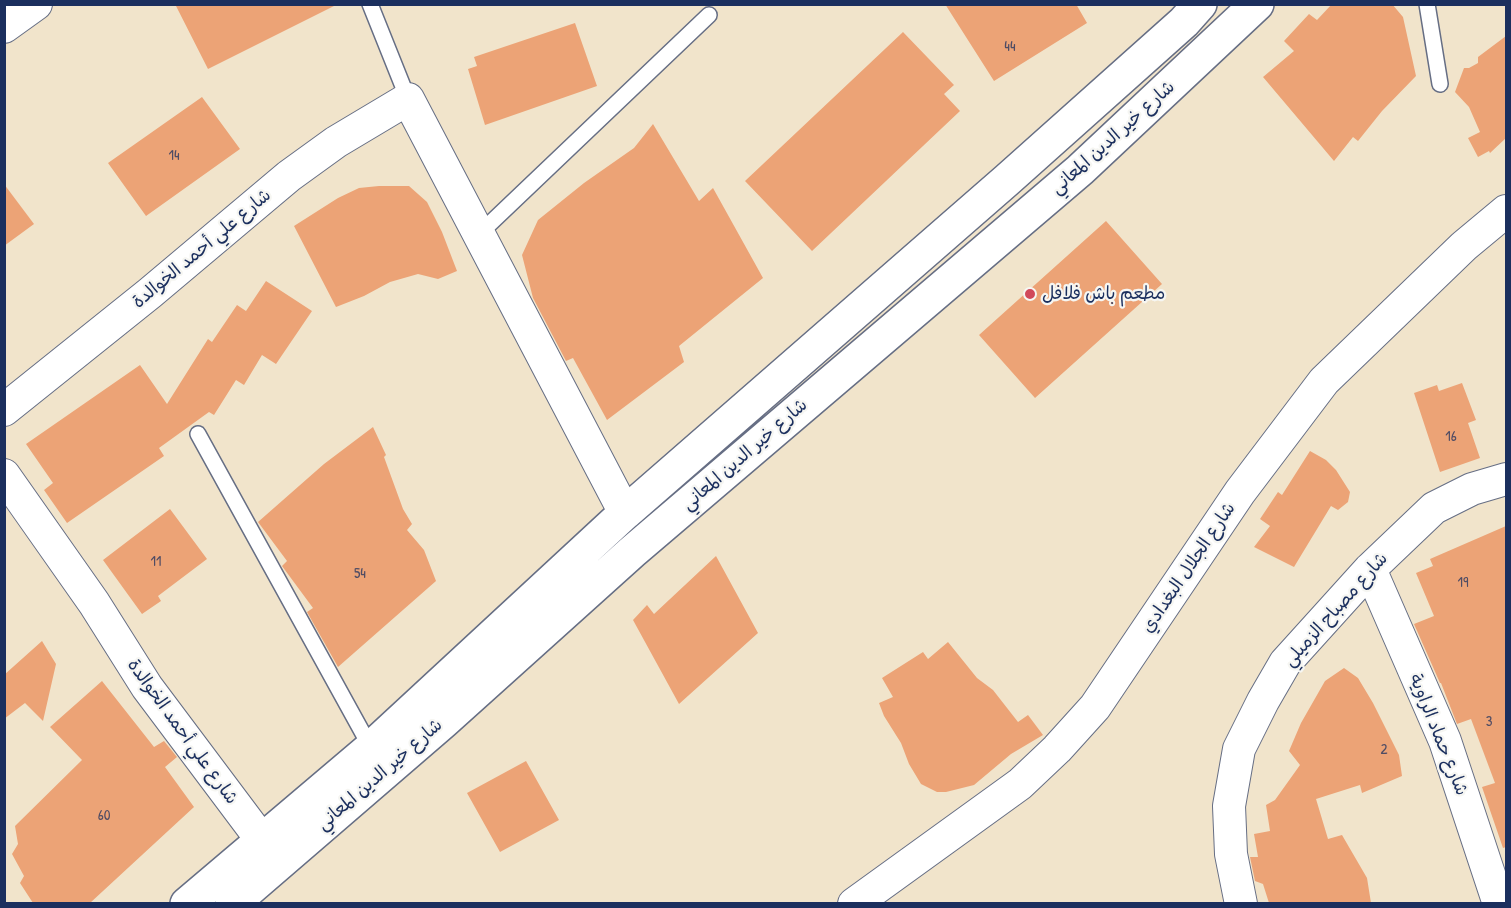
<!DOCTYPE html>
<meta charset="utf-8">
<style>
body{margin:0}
#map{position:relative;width:1511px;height:908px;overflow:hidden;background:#f1e4cb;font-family:"Patrick Hand",sans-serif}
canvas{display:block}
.frame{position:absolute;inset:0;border:6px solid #1b2f5e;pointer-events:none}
</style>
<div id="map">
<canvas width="1511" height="908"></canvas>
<div class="frame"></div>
</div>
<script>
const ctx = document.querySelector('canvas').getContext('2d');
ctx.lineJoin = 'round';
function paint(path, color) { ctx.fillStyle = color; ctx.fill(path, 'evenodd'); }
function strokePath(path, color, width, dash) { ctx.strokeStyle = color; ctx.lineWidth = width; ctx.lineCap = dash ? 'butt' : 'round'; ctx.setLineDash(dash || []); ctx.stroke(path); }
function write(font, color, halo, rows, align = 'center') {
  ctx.font = font + ' "Patrick Hand","Playpen Sans Arabic",sans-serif'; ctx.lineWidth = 4.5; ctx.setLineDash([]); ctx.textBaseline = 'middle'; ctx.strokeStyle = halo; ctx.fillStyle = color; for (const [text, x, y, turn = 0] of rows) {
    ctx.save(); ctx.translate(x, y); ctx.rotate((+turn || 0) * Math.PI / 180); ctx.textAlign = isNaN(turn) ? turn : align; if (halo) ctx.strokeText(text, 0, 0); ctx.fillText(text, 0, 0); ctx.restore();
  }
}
const building = new Path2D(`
 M175 4H338L208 69Z
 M945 4H1076L1087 23 994 81Z
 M1332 4H1392L1403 17 1416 76 1382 111 1358 141 1353 137 1334 161 1263 77 1294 51 1284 41 1309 14 1317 20Z
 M575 23 597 86 485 125 468 69 477 66 474 57Z
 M903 32 954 85 944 94 960 111 812 251 745 181Z
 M1506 36V138L1490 153 1489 151 1478 157 1468 138 1480 132 1469 107 1455 92 1464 68H1469L1478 63V57Z
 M202 97 240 149 146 216 108 163Z
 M653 124 699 201 713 188 763 278 679 346 684 362 607 420 573 358 566 361 533 298 522 255 538 220 584 183 634 148Z
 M4 184 34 224 4 246Z
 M379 186H409L427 202 442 232 457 271 438 279 418 274 390 282 364 296 336 307 294 226 338 198 359 188Z
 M1106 221 1162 284 1035 398 979 335Z
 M266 281 312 311 276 364 262 355 244 385 236 380 214 415 209 412 159 448 164 456 67 523 44 490 53 483 26 444 140 365 167 404 208 339 212 342 237 305 246 311Z
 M1462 383 1476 420 1468 423 1480 458 1440 472 1414 393 1437 385 1439 391Z
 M373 427 386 455 384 457 403 509 412 524 407 530 424 550 436 581 338 667 307 612 313 608 282 566 287 561 258 522 324 464Z
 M1310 451 1326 460 1336 470 1350 492 1348 502 1338 510 1331 506 1294 567 1254 547 1270 526 1260 519 1278 492 1282 495Z
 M170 509 207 559 158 596 161 601 142 614 103 560Z
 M1506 526V847L1503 848 1482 787 1495 783 1471 719 1457 724 1441 683H1440L1414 624 1434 616 1416 573 1433 566 1430 559Z
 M716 556 758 633 679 704 633 620 647 605 654 614Z
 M42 641 56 664 43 721 25 703 4 719V675Z
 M948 642 977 678 993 690 1018 722 1028 715 1043 735 1011 754 974 785 946 792H937L921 784 909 764 901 743 884 716 879 703 893 697 882 678 923 652 928 659Z
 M1344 668 1358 678 1373 703 1399 755 1402 776 1362 793 1360 785 1316 799 1328 839 1342 835 1367 878 1371 903H1269L1263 884 1255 881 1250 857H1258L1254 834 1270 831 1266 805 1275 800 1300 765 1289 751 1301 723 1325 681Z
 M102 681 154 747 164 741 177 757 165 767 194 807 90 903H33L20 883 24 876 12 854 18 844 15 826 82 760 50 727Z
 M526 761 559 820 500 852 467 793Z`);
const lane = new Path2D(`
 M370 4 408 99
 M1427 4 1440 84
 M478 235 709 15
 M198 434 371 748`);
const street = new Path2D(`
 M4 27 36 4
 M4 410 150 293 289 176 336 142 408 99 625 513
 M4 475 94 603 147 687 261 839
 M1370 569 1445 741 1499 904
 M854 904 1020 784 1057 749 1095 707 1240 492 1324 381 1464 246 1506 211
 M1241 904 1231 854 1229 806 1239 749 1263 701 1285 663 1370 569 1434 508 1472 489 1506 479`);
const secondary = new Path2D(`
 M187 904 371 748 625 513 1007 180 1184 22 1200 4
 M232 904 443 722 632 552 1080 170 1257 4`);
const markers = [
 [1030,294,6,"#d1495b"]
];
const numberNames = [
 ["44",1010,47],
 ["14",174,156],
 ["16",1451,437],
 ["11",156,562],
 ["54",360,574],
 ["19",1463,583],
 ["3",1489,722],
 ["2",1384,750],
 ["60",104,816]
];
const streetNames = [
 ["شارع خير الدين المعاني",1113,138,-42],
 ["شارع علي أحمد الخوالدة",202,249,-40],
 ["شارع خير الدين المعاني",745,455,-41],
 ["شارع الجلال البغدادي",1189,568,-56],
 ["شارع مصباح الزميلي",1336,610,-48],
 ["شارع علي أحمد الخوالدة",182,732,54],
 ["شارع حماد الراوية",1438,735,68],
 ["شارع خير الدين المعاني",380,775,-41]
];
const poiNames = [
 ["مطعم باش فلافل",1042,294]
];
paint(building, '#eca376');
strokePath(lane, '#666e84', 18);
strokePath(street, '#666e84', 34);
strokePath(secondary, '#666e84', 36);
strokePath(lane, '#fff', 15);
strokePath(street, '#fff', 32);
strokePath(secondary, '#fff', 33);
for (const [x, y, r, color] of markers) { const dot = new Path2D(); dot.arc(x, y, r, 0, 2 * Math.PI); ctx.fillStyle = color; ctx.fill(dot); strokePath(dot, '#f6f6f2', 2); }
write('15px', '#4f4c64', null, numberNames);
write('18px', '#1b2f5e', '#f6f6f2', streetNames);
write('18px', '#1b2f5e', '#f6f6f2', poiNames, 'left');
</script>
